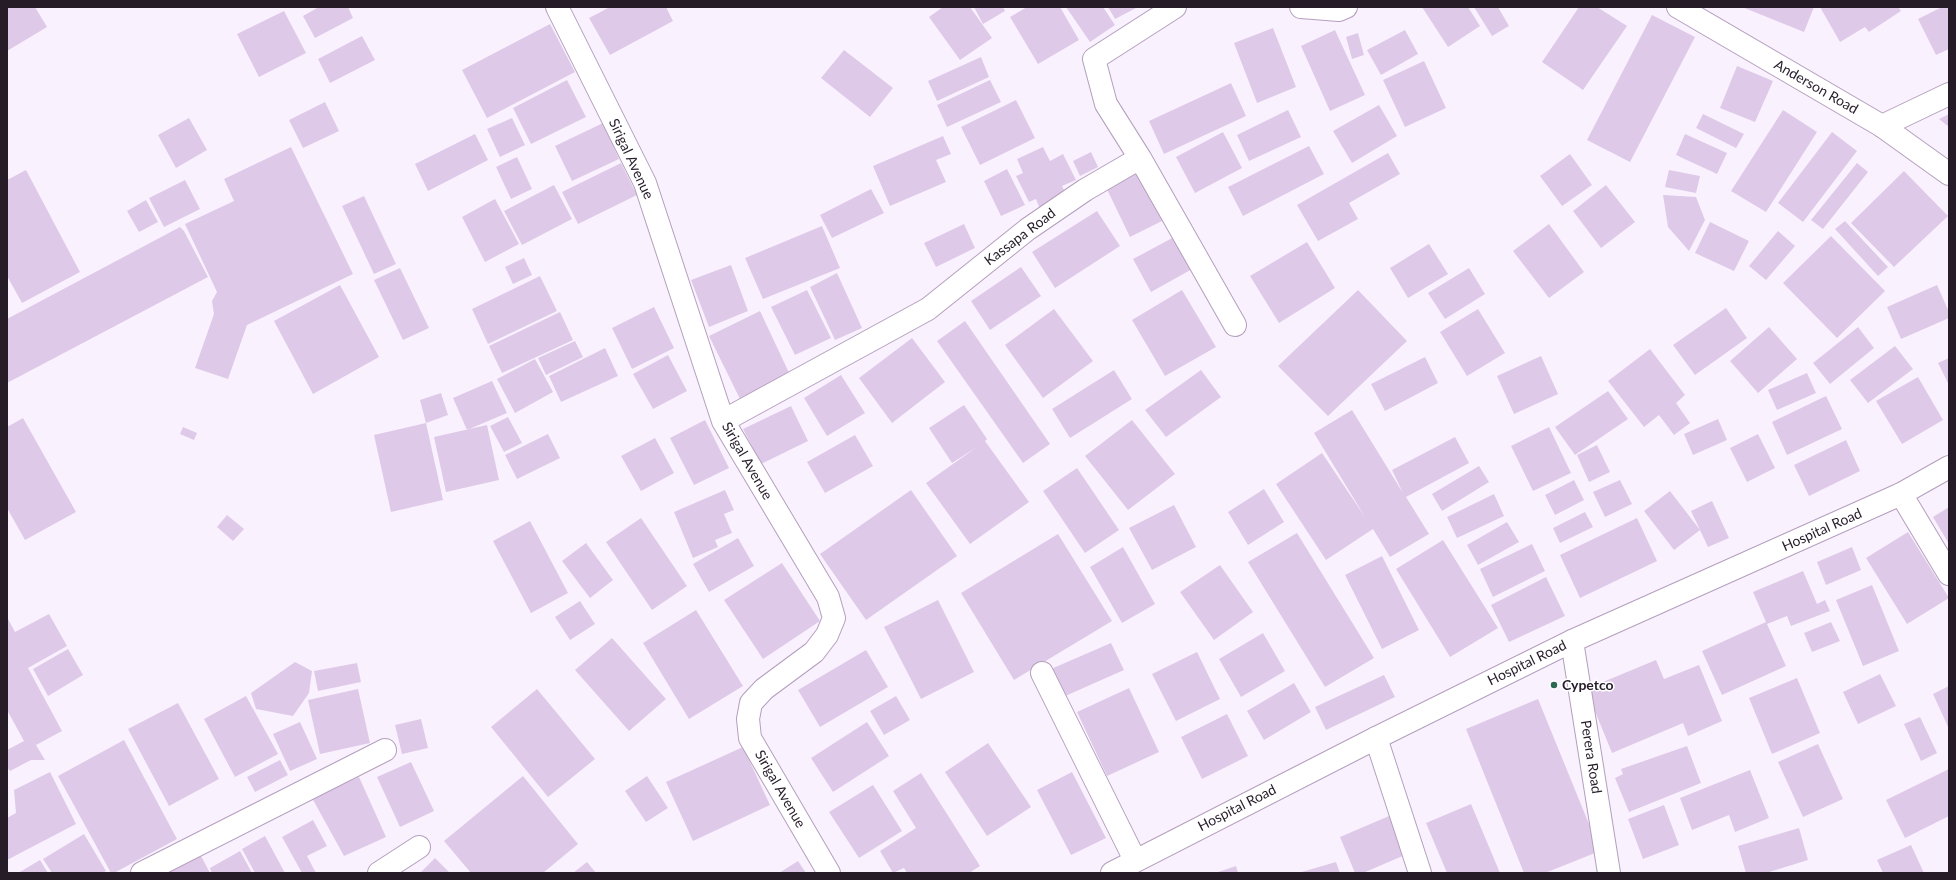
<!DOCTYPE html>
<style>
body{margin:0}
#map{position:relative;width:1956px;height:880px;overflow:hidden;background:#faf1fe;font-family:Lato,sans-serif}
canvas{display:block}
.frame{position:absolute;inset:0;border:8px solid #251c28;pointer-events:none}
</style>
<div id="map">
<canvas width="1956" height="880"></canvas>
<div class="frame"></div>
</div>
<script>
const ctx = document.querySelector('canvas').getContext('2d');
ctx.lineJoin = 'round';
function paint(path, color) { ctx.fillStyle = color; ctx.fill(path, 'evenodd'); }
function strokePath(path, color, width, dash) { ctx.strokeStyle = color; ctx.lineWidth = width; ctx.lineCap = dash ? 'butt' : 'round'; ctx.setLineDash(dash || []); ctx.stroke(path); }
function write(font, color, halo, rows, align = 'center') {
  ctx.font = font + ' Lato,sans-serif'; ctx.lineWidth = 3; ctx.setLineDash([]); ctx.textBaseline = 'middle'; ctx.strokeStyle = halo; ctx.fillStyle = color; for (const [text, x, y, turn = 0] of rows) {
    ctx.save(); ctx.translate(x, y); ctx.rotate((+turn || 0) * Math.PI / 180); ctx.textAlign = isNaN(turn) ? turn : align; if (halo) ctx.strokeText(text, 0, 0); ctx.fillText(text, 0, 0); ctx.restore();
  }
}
const building = new Path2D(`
 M7 7H35L47 27 7 51Z
 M319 7H348L353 18 315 38 303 16Z
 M610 7H666L673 21 610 55 589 18Z
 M943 7H970L992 38 960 60 929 17Z
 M974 7H1003L1005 11 983 24Z
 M1027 7H1060L1079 40 1038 64 1010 17Z
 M1066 7H1103L1115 25 1090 42Z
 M1108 7H1138L1115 19Z
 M1422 7H1468L1480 26 1448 47Z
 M1474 7H1498L1509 26 1492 36Z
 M1579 7H1597L1627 26 1583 90 1542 62Z
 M1742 7H1814L1804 32Z
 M1820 7H1898L1901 11 1869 32 1865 27 1840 42Z
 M1942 7H1949V49L1936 55 1918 19Z
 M284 11 306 53 259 77 237 34Z
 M1652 15 1695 37 1630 162 1587 140Z
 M550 24 575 72 487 118 462 70Z
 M1273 28 1296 87 1257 103 1234 43Z
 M1335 30 1365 95 1330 111 1301 46Z
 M1405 30 1418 54 1381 75 1367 50Z
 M1358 33 1364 55 1352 59 1346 37Z
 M362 36 375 60 330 83 318 59Z
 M844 50 893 88 870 117 821 78Z
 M981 57 989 77 937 101 928 81Z
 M1424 61 1446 108 1405 127 1383 80Z
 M1737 66 1773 81 1755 122 1720 108Z
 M567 80 586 117 531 144 513 108Z
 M990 80 1001 102 947 127 937 105Z
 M1231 83 1246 116 1164 154 1149 121Z
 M1016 100 1035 138 980 165 961 127Z
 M325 102 339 131 303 148 289 120Z
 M1379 105 1397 136 1352 163 1333 131Z
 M1288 110 1301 137 1249 161 1237 135Z
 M1783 110 1817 132 1766 212 1731 191Z
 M1703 114 1744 134 1736 148 1696 128Z
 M1949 114V127L1939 119Z
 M189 118 207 150 176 168 158 135Z
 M512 118 525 145 500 157 487 129Z
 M603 123 619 159 572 181 555 146Z
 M1223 132 1242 168 1195 193 1176 157Z
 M1832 132 1857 151 1803 222 1778 203Z
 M475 134 488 160 428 191 415 164Z
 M1685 134 1727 153 1717 174 1676 155Z
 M943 136 951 154 936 160 946 182 890 206 873 166Z
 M1309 146 1324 174 1243 216 1228 187Z
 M291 147 353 274 247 325 228 379 195 368 214 314 212 301 217 292 185 224 234 201 224 179Z
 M1043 147 1050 161 1063 154 1076 180 1062 186 1067 196 1040 209 1036 199 1029 202 1016 176 1023 173 1017 159Z
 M1091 152 1098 167 1080 176 1073 161Z
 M1388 153 1400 174 1349 203 1358 219 1318 241 1297 205Z
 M1570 154 1592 185 1562 206 1540 176Z
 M517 157 532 189 511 199 496 167Z
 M621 163 637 195 578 224 562 192Z
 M1857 163 1868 172 1823 229 1811 220Z
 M1137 165 1164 220 1130 237 1103 181Z
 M1007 169 1025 205 1001 216 984 181Z
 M26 170 80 272 22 303 7 276V180Z
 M1669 170 1700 176 1696 193 1665 187Z
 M1904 171 1948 216 1894 267 1851 223Z
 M185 180 200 209 164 227 149 198Z
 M554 185 572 219 522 245 504 211Z
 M1606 185 1635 222 1601 248 1573 211Z
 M871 189 884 213 832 238 820 215Z
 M1663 195 1696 197 1705 220 1689 251 1668 227Z
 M364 196 396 264 374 274 342 206Z
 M495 199 519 244 485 262 462 217Z
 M146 200 158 222 139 232 127 211Z
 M1097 211 1120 246 1055 288 1032 252Z
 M1845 221 1888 267 1878 276 1835 229Z
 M1710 222 1749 241 1734 271 1695 253Z
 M964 224 975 248 936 267 924 243Z
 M1549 224 1584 272 1549 298 1513 251Z
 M822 226 840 268 763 299 745 258Z
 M180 227 184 231 208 277 7 383V319Z
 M1778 231 1795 246 1766 280 1749 266Z
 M1176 236 1194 268 1151 292 1133 259Z
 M1831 236 1885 291 1837 338 1783 283Z
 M1307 242 1335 288 1279 323 1250 276Z
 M1429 244 1448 274 1408 298 1390 268Z
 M524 258 532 275 513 284 505 267Z
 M731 265 748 311 709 327 691 280Z
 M1021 267 1041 296 990 330 971 301Z
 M400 268 429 328 403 340 374 280Z
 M1469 268 1485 294 1445 319 1428 293Z
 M837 273 862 328 835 340 810 287Z
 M540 276 557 311 488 344 472 309Z
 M340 285 379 357 313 394 274 321Z
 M1937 285 1949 312V318L1901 339 1887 307Z
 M807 290 831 338 795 355 771 307Z
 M1182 290 1216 347 1165 376 1132 320Z
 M1358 290 1407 341 1328 416 1278 366Z
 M654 307 674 348 632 369 612 328Z
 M1726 308 1747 338 1695 375 1673 345Z
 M1054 309 1093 361 1043 398 1005 345Z
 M1478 309 1505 353 1467 376 1440 332Z
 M760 311 791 377 741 401 709 336Z
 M560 312 573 340 502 373 489 346Z
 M965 321 1050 444 1023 463 937 341Z
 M1769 327 1797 359 1758 393 1730 361Z
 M1858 327 1874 348 1830 384 1813 363Z
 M912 338 945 382 892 423 859 378Z
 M575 341 583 357 546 375 538 358Z
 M1895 346 1913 369 1868 403 1850 380Z
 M605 348 618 376 561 402 549 376Z
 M1650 349 1685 395 1676 403 1690 423 1674 435 1659 415 1644 427 1608 381Z
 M668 355 687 391 653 409 633 374Z
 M1541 356 1558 394 1514 414 1497 376Z
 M1425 357 1438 383 1385 411 1371 384Z
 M1949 358V385L1938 363Z
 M535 359 553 392 515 413 497 379Z
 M1114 370 1132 399 1070 438 1052 409Z
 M1201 370 1221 397 1166 437 1145 410Z
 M1807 373 1816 393 1777 410 1768 390Z
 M841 375 865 413 827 436 804 398Z
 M1918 377 1943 420 1902 444 1876 401Z
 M492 381 507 413 467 430 453 398Z
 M1608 391 1628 419 1575 455 1555 427Z
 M441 393 448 415 426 423 420 400Z
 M1826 396 1842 429 1787 455 1772 422Z
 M964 405 987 439 985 441 1029 502 970 544 926 483 977 447 952 463 929 428Z
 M791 406 808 441 761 464 743 429Z
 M1352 410 1403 493 1392 470 1455 437 1469 463 1406 497 1429 534 1390 557 1373 529 1326 560 1276 484 1322 453 1365 517 1314 433Z
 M508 417 522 443 504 452 490 426Z
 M23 418 76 512 25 540 7 508V427Z
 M1718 419 1727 440 1693 455 1684 434Z
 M705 420 729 468 694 485 670 438Z
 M1132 420 1175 474 1128 510 1085 456Z
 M426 423 443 500 391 512 374 435Z
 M487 425 499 480 446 492 434 437Z
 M183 427 197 433 194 440 180 434Z
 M1549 427 1571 473 1533 491 1511 446Z
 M548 434 560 458 517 479 505 455Z
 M1758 434 1775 468 1747 482 1730 448Z
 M855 435 873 466 825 493 807 462Z
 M655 438 674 473 641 491 621 456Z
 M1846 440 1860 471 1809 496 1794 465Z
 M1597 445 1610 472 1589 482 1577 455Z
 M1479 466 1489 482 1442 511 1432 494Z
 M1077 468 1119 530 1085 553 1043 491Z
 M1574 480 1584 500 1555 515 1545 495Z
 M1620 480 1632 504 1605 517 1593 492Z
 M1264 489 1284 522 1248 545 1228 512Z
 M725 490 734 510 724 514 732 533 715 540 718 547 693 558 674 512Z
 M911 490 957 556 866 620 820 554Z
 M1670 491 1700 530 1674 550 1644 511Z
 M1494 494 1504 516 1457 538 1447 517Z
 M1712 501 1729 538 1708 547 1691 511Z
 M1174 505 1196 547 1152 570 1129 528Z
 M1949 507V544L1933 517Z
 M1585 512 1593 527 1560 543 1553 528Z
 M227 515 244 529 233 541 217 527Z
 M641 518 687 586 652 610 606 542Z
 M1637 518 1657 561 1580 598 1560 555Z
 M530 521 568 593 531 613 493 541Z
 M1507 522 1519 542 1478 565 1467 545Z
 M1908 532 1949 598 1907 624 1866 558Z
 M1297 533 1374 658 1325 687 1248 562Z
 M1058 534 1112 621 1014 680 961 593Z
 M738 538 754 566 709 592 693 564Z
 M1443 540 1498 628 1450 657 1396 569Z
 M586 543 613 580 590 598 562 561Z
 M1532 544 1545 571 1493 597 1480 569Z
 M1123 547 1155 604 1122 623 1090 567Z
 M1852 547 1861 570 1826 585 1817 562Z
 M1382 556 1419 630 1382 649 1345 575Z
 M782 563 820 621 763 659 724 600Z
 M1220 565 1253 612 1214 640 1180 592Z
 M1803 571 1817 604 1825 600 1830 611 1791 626 1787 616 1767 624 1786 666 1722 695 1702 651 1766 622 1753 592Z
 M1546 577 1565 616 1509 642 1491 605Z
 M1872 585 1899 651 1863 666 1836 600Z
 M938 600 974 672 921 699 884 627Z
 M580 601 595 624 570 640 555 617Z
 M696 610 743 686 689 719 643 643Z
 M49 614 67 646 28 668 62 731 36 745 45 760H31L10 771 7 767V750L24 741 7 710V617L15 632Z
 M1831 622 1840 641 1812 652 1804 633Z
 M1263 633 1285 671 1241 697 1219 659Z
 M612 638 666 699 629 731 575 670Z
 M1111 643 1124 670 1063 697 1051 669Z
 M68 649 83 675 48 696 33 669Z
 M866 650 888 687 820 727 798 690Z
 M1197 652 1220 699 1176 721 1152 674Z
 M1656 660 1664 679 1699 665 1722 721 1688 736 1683 723 1612 753 1586 689Z
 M295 662 312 671 309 693 293 716 256 709 251 693Z
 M357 663 361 682 318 691 314 671Z
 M1880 674 1896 706 1858 724 1843 692Z
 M1384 675 1395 697 1326 730 1315 707Z
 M1797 678 1820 733 1772 754 1749 698Z
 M1294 683 1311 712 1264 740 1247 711Z
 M1949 686V729L1933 694Z
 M1129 688 1159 752 1107 776 1077 712Z
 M358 689 370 743 320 754 308 700Z
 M537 689 595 759 548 797 491 727Z
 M246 696 278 754 235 777 204 719Z
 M896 696 910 720 884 735 870 711Z
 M1538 699 1600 851 1545 873H1524L1466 729Z
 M178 703 219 779 169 806 128 729Z
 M1227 714 1248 756 1202 779 1181 737Z
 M1920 717 1937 753 1921 761 1904 724Z
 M421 719 428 748 402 754 395 725Z
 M300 722 317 759 290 771 273 734Z
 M867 722 889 756 833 792 811 758Z
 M124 740 177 839 114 873H111L58 776Z
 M988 743 1031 807 987 836 945 772Z
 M1818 744 1843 799 1803 817 1778 762Z
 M1687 746 1701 783 1629 812 1615 778 1623 774 1621 769Z
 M743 747 770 805 693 841 666 782Z
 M280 760 288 775 255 792 247 777Z
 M411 762 434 811 400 827 377 777Z
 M1949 769V816L1905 838 1886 800Z
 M1750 770 1769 818 1735 832 1729 815 1692 830 1680 798Z
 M50 772 76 824 7 860V818L16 813 14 790Z
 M1072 772 1106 838 1071 855 1037 790Z
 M921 773 980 866 969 873H907L904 868 893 873 880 851 916 828 893 791Z
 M523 776 578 844 543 873H471L444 841Z
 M647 776 668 808 646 822 625 791Z
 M359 777 386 837 344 856 312 798Z
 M873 785 902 831 859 858 829 812Z
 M1471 804 1500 873H1447L1426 823Z
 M1664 805 1679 845 1643 859 1628 819Z
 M1396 813 1412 852 1363 873H1355L1340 837Z
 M313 820 327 846 307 856 316 873H302L282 837Z
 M1799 828 1808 860 1766 873H1746L1738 846Z
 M84 834 106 871 102 873H52L43 859Z
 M265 836 285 873H255L242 849Z
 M1911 845 1924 873H1883L1877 860Z
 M240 851 252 873H212L210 868Z
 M200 854 210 873H162Z
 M435 858 450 873H420Z
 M40 860 48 873H18Z
 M798 861 806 873H779Z
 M587 862 596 873H573Z
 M1336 862 1340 873H1298Z
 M1236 866 1238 873H1215Z`);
const street = new Path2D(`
 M557 7 645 183 723 421 828 597 834 618 827 635 814 652 764 689 751 703 748 719 750 738 829 873
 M1301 7 1339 10 1346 7
 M1882 126 1949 94
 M1140 158 1235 325
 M723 421 928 309 1028 229 1085 190 1140 158 1106 104 1094 59 1175 7
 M1901 494 1949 574
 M1572 641 1609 873
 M1042 673 1135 860
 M1376 738 1420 873
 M142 873 385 750
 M379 873 419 847`);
const secondary = new Path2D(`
 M1678 7 1882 126 1949 174`);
const primary = new Path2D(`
 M1112 873 1376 738 1572 641 1901 494 1949 467`);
const markers = [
 [1554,685,4,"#2d6852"]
];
const streetNames = [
 ["Anderson Road",1816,87,30],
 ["Sirigal Avenue",631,159,65],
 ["Kassapa Road",1020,237,-37],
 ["Sirigal Avenue",747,461,60],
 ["Hospital Road",1822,530,-24],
 ["Hospital Road",1527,663,-26],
 ["Perera Road",1591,757,81],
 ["Sirigal Avenue",780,789,60],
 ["Hospital Road",1237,808,-27]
];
const poiNames = [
 ["Cypetco",1562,685]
];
paint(building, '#dfc9e8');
strokePath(street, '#b49fbd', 24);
strokePath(secondary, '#b49fbd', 24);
strokePath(primary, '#b49fbd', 24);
strokePath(street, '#fff', 22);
strokePath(secondary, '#fff', 22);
strokePath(primary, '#fff', 22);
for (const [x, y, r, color] of markers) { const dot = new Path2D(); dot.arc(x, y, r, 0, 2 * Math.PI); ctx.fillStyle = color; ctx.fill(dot); strokePath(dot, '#fff', 1.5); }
write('14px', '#251c28', '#fff', streetNames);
write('bold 14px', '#251c28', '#fff', poiNames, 'left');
</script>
